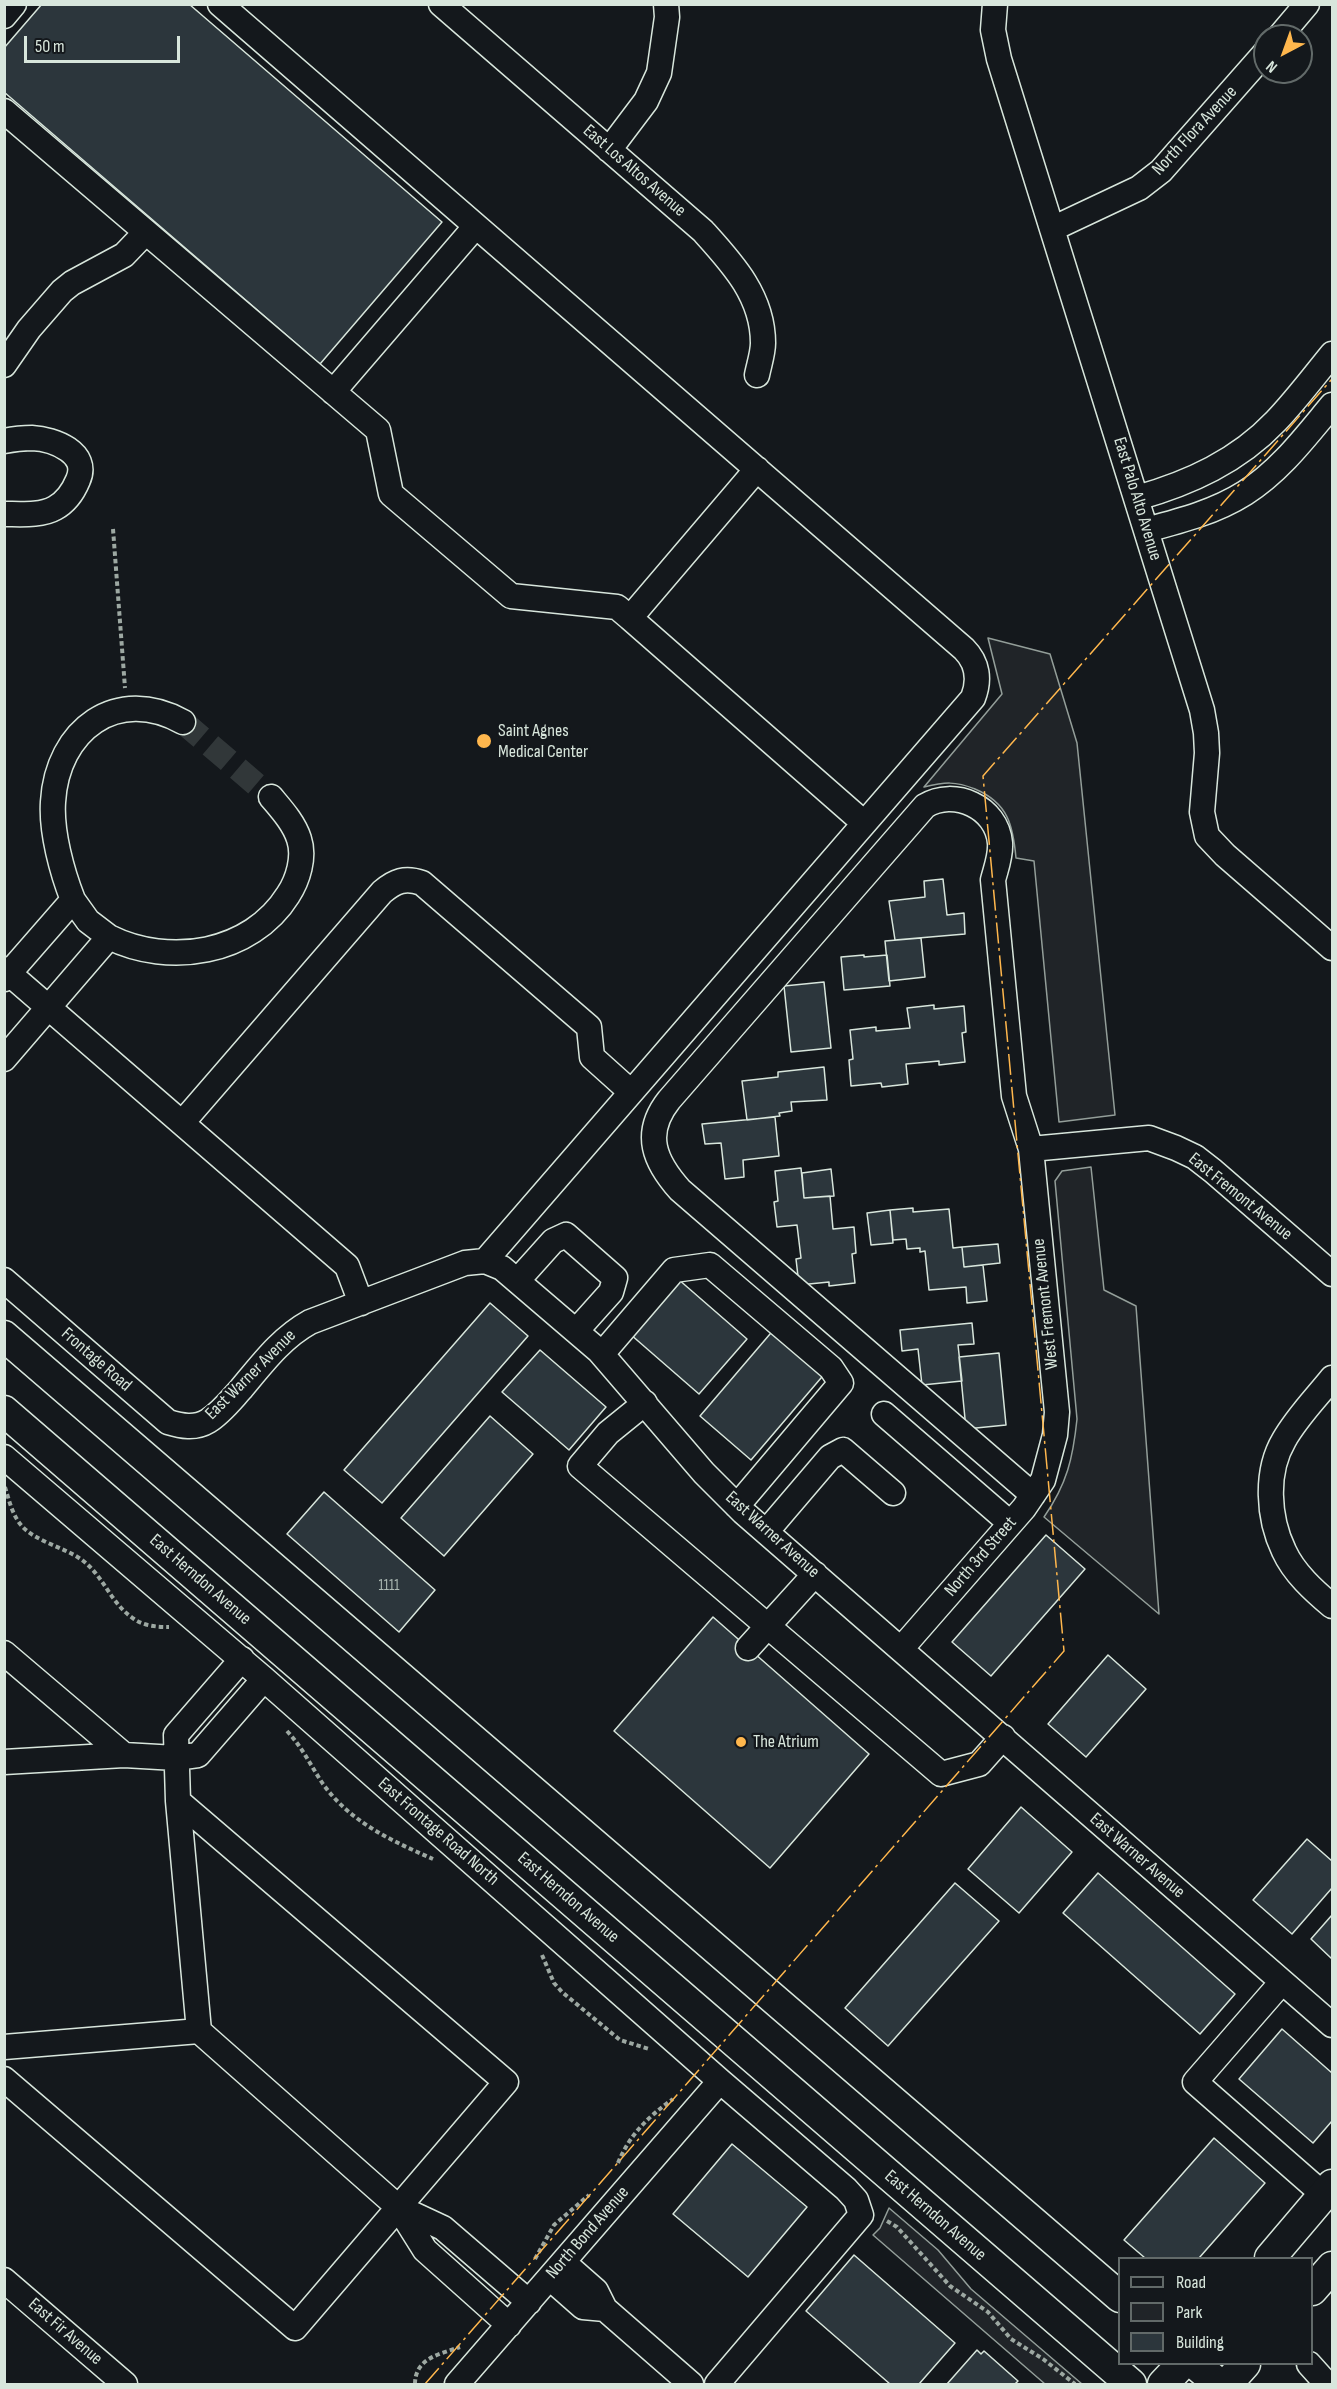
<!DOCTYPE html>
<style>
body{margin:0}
#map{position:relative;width:1337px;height:2389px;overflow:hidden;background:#14181c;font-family:"Sofia Sans Condensed",sans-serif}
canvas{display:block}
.frame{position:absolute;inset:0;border:6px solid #d8e6dc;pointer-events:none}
.legend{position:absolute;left:1118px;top:2257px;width:195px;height:108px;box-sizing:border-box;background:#14181c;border:2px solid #626a69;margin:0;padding:8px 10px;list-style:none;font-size:18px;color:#d8e6dc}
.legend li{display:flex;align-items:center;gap:12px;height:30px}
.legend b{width:30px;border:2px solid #626a69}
.north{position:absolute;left:1253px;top:24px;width:60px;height:60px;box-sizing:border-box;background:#14181c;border:2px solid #626a69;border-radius:50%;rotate:221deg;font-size:16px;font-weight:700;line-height:24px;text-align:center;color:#d8e6dc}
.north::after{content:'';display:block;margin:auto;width:21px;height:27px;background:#ffb74d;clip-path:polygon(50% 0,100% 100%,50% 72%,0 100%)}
.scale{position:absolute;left:24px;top:36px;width:156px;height:27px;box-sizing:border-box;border:3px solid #d8e6dc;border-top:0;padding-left:8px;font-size:18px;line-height:21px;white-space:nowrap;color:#d8e6dc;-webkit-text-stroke:4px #14181c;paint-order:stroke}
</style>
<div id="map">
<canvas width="1337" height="2389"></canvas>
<div class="frame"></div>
<ul class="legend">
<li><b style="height:8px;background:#14181c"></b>Road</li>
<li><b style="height:16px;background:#202428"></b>Park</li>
<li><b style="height:16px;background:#2c363c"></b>Building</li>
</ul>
<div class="north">N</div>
<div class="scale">50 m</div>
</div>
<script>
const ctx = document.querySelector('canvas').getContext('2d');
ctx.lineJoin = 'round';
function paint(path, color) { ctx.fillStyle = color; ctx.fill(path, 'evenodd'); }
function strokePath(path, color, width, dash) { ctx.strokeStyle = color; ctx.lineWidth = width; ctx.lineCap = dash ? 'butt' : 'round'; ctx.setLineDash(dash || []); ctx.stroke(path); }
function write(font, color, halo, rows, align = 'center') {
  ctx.font = font + ' "Sofia Sans Condensed",sans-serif'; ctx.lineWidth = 4.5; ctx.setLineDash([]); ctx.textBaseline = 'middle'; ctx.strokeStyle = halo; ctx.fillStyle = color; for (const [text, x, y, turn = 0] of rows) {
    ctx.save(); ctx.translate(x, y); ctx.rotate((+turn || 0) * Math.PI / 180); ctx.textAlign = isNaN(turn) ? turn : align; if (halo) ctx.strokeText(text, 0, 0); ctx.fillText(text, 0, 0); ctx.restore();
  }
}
const green = new Path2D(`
 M988 638 1050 654 1077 743 1115 1115 1059 1122 1034 861 1016 858C1013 825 1008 803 975 789 955 781 945 782 924 787L1002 694Z
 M1091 1167 1104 1290 1136 1306 1159 1614 1044 1517C1067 1484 1073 1458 1077 1419L1055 1181 1062 1171Z
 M889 2208 938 2250 971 2289 1082 2384H1045L873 2235 880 2228Z`);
const building = new Path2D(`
 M42 4H189L442 222 320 364 4 92V48Z
 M943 879 947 915 964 913 965 934 895 940 889 901 925 897 924 881Z
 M921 938 925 977 889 981 885 941Z
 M864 955V957L887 955 890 986 844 990 841 957Z
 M824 982 831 1048 791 1052 784 986Z
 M934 1005V1009L964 1006 966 1032 962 1033 965 1062 939 1065V1061L906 1064 908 1084 882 1087 881 1083 851 1086 849 1060 853 1059 850 1030 876 1027V1031L910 1028 907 1008Z
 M824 1067 827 1100 791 1102 792 1111 779 1113 780 1116 747 1120 742 1081 778 1077V1072Z
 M775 1117 779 1156 743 1160 744 1177 725 1179 721 1143 705 1144 702 1124Z
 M801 1168 804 1198 830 1196 833 1229 854 1227 856 1253 852 1254 855 1283 829 1286V1282L799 1285 796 1259 801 1258 797 1225 777 1227 774 1202 778 1201 775 1171Z
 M831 1169 834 1196 804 1198 802 1173Z
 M913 1208V1212L949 1209 953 1248 962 1247 964 1267 983 1265 987 1301 967 1303 966 1287 929 1290 925 1251 920 1252V1248L907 1249 906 1239 893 1240 890 1210Z
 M890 1210 893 1243 871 1245 867 1213Z
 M998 1244 1000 1263 964 1267 962 1247Z
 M678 1279 747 1339 699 1394 630 1334Z
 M490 1303 528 1336 382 1503 344 1470Z
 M972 1323 974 1344 958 1345 962 1381 922 1385 918 1349 902 1351 900 1330Z
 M776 1327 827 1371 751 1460 700 1416Z
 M540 1350 606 1407 569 1450 502 1392Z
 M999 1353 1006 1425 966 1429 959 1357Z
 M490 1416 533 1454 444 1556 401 1518Z
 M324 1492 435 1590 399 1632 287 1534Z
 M1046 1535 1085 1569 991 1676 952 1642Z
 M713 1617 869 1754 770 1868 614 1731Z
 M1108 1655 1146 1689 1086 1757 1048 1724Z
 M1021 1807 1072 1852 1019 1913 968 1869Z
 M1307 1839 1332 1861V1888L1292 1934 1253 1900Z
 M1098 1873 1235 1994 1200 2034 1063 1913Z
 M955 1883 999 1921 888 2046 845 2008Z
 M1332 1915V1959L1311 1939Z
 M1282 2029 1332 2073V2121L1313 2143 1239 2079Z
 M1214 2138 1265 2183 1199 2258H1145L1124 2240Z
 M732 2144 807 2207 748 2277 673 2214Z
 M854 2255 955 2343 919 2384H890L806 2311Z
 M977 2350 981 2354 984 2351 1018 2381 1015 2384H947Z`);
const minorTunnel = new Path2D(`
 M183 722 271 797`);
const path = new Path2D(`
 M113 529 125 688
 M5 1487C9 1500 12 1514 21 1525 34 1541 64 1547 82 1560 104 1576 110 1603 134 1619 144 1626 157 1627 169 1627
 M287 1731C302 1747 311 1766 323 1784 350 1822 392 1841 433 1859
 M542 1955 554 1983 562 1992 620 2040 649 2049
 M618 2163C630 2134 648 2117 673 2099
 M887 2221 897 2227 950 2286 988 2312 1011 2339 1043 2359 1075 2384
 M535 2259 554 2225 589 2195
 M415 2384C415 2358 440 2354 460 2347`);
const minor = new Path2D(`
 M220 4 964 649C978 663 980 680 973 698L485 1261
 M441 4 703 231C732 263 763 296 763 343 763 353 759 365 757 375
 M995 4 993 30 999 59 1202 710 1206 733 1207 753 1202 812 1207 836 1225 855 1332 948
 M4 16 14 4
 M1280 36 1307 4
 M4 111 378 430 391 494 511 596 617 607 630 618
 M609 150 646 101 659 73 667 17 666 4
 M1052 229 1139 188 1161 171 1265 53
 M4 365 29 329 62 291 72 283 124 255 146 232
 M333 392 475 227
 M4 441C14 439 23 438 32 438 54 439 90 453 78 480 73 492 66 502 55 508 41 516 20 514 4 514
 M757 469 630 618 864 823
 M1137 498C1190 483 1238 461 1276 421 1296 400 1314 376 1332 354
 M1146 530C1180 521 1215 512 1245 493 1280 471 1306 436 1332 405
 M73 900 88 921 109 937
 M4 969 347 1266 361 1303
 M4 979 73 900C62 872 51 832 53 802 57 730 117 685 183 722
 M4 1059 109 937C169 967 251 954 288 895 298 880 305 857 299 839 294 823 281 809 271 797
 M182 1123 382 892C395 881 405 877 422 883L589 1027 592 1057 631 1092
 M1031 1149 1149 1138 1176 1148 1195 1157 1213 1171 1332 1274
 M4 1280 168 1422C181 1426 195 1429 208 1421 221 1413 231 1400 241 1389 262 1364 281 1338 310 1322L465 1263 485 1261 502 1268 599 1351 704 1473 743 1512 1332 2025
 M518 1280 553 1241 566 1235 615 1278 611 1292 577 1330
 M602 1354 674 1270 710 1265 831 1368 841 1383 737 1506
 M1332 1378C1316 1398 1297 1417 1284 1440 1265 1472 1268 1518 1284 1551 1294 1573 1314 1591 1332 1606
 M645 1403 608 1433 580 1466 941 1774 979 1764 1003 1737
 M884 1414 1010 1523
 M4 1457 264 1679 720 2081 846 2189 856 2200 861 2215 717 2384
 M766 1532 830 1457 843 1450 893 1493
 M748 1648 815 1574
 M901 1649 1024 1508 1043 1480 1055 1435 1057 1412 1031 1149 1014 1096 993 880C996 868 1001 856 1000 843 997 807 954 788 925 806L669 1100C642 1134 655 1162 680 1190L1033 1495
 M4 1653 124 1755
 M4 1762 124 1755 176 1758 198 1755 264 1679
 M1282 1982 1195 2082 1324 2195
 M199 2031 398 2207 425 2250 509 2325
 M4 2047 199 2031 178 1801 176 1735 242 1659
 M4 2079 295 2328 506 2082 178 1801
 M398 2207 443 2228 529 2302
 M563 2262 596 2291 605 2309 691 2384
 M550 2278 583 2307 605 2309
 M4 2280 125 2384
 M1309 2364 1327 2384
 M457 2384 720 2081`);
const major = new Path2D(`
 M4 1336 1120 2297
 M4 1411 1131 2384
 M1270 2258 1332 2185
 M1312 2290 1332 2267
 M1195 2364 1219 2384
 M1163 2384 1182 2364
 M1227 2384 1245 2364`);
const power = new Path2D(`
 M425 2384 1064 1651 983 776 1332 379`);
const markers = [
 [484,741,8,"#ffb74d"],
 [741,1742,6,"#ffb74d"]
];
const numberNames = [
 ["1111",389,1586]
];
const streetNames = [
 ["North Flora Avenue",1195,131,-47],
 ["East Los Altos Avenue",634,171,41],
 ["East Palo Alto Avenue",1137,499,73],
 ["East Fremont Avenue",1240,1197,39],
 ["West Fremont Avenue",1046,1304,-96],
 ["Frontage Road",96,1360,41],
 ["East Warner Avenue",251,1375,-45],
 ["East Warner Avenue",772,1535,42],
 ["North 3rd Street",981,1557,-49],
 ["East Herndon Avenue",200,1580,41],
 ["East Frontage Road North",438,1832,41],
 ["East Warner Avenue",1137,1856,41],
 ["East Herndon Avenue",568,1898,41],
 ["East Herndon Avenue",935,2216,41],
 ["North Bond Avenue",588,2233,-49],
 ["East Fir Avenue",65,2332,41]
];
const poiNames = [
 ["Saint Agnes",498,731],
 ["Medical Center",498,752],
 ["The Atrium",753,1742]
];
paint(green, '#202428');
strokePath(green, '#939e99', 1.5);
paint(building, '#2c363c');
strokePath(building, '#d8e6dc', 1.5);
strokePath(minorTunnel, '#313739', 24, [24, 12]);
strokePath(minor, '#d8e6dc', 27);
strokePath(major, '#d8e6dc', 33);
strokePath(path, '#9da8a2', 4, [4.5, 3]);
strokePath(minor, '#14181c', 24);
strokePath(major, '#14181c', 30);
strokePath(power, '#ffb74d', 1.5, [21, 4.5, 3, 4.5]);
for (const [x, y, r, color] of markers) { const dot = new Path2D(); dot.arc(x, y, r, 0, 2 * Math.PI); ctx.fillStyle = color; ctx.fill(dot); strokePath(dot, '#14181c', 2); }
write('15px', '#adbab4', null, numberNames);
write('18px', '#d8e6dc', '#14181c', streetNames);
write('18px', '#d8e6dc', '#14181c', poiNames, 'left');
</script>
